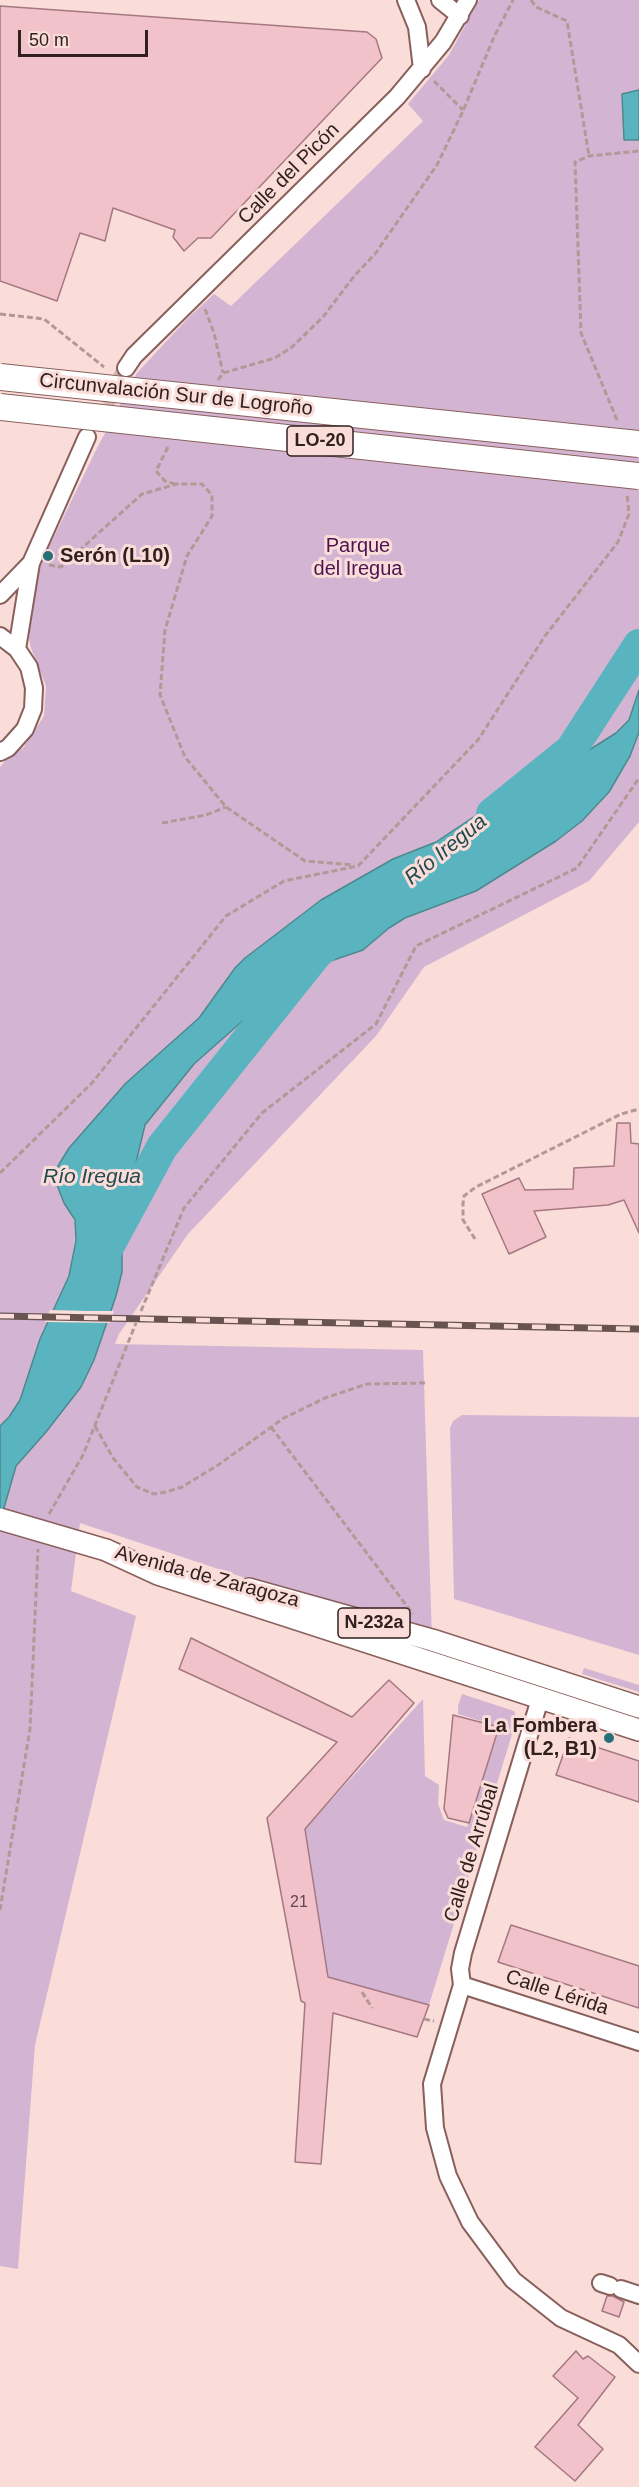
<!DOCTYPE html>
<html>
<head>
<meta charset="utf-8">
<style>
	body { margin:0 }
	#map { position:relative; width:639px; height:2487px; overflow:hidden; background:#faddd9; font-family:Helvetica,sans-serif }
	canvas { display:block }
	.scale { position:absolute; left:18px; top:30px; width:130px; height:27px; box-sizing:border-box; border:3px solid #32201f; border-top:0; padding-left:8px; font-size:18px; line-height:21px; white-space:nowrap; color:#32201f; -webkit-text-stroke:4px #faddd9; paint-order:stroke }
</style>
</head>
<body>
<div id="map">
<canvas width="639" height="2487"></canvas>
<div class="scale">50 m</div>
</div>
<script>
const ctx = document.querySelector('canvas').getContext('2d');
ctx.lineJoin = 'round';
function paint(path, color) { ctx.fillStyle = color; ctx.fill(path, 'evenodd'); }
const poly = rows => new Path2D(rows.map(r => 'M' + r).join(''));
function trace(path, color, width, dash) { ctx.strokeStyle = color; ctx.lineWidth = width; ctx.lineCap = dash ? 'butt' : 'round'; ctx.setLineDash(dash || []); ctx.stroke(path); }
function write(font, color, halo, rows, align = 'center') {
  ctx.font = font + ' Helvetica,sans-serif'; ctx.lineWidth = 6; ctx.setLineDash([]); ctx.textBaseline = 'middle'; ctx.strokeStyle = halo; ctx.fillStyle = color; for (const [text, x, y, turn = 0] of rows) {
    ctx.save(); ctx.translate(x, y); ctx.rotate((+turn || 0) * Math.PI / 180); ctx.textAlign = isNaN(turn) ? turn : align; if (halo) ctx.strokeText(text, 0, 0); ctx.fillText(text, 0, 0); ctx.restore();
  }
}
paint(poly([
	[479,0,639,0,639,90,622,95,624,140,639,140,639,690,636,701,629,720,622,729,597,746,548,776,496,802,436,842,393,859,321,900,240,963,199,1018,126,1083,69,1148,58,1166,57,1185,64,1203,77,1226,69,1276,40,1339,20,1400,9,1417,0,1426,0,767,5,761,24,747,44,716,46,686,31,648,26,625,31,584,97,448,137,373,188,318,214,294,231,306,423,121,408,104,449,55],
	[639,732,639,822,589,881,424,967,376,1036,188,1234,119,1334,115,1344,423,1350,432,1640,80,1523,71,1591,136,1616,35,2045,18,2269,0,2266,0,1522,16,1466,46,1432,81,1387,94,1360,116,1296,122,1272,122,1234,120,1203,134,1171,145,1125,194,1064,290,979,316,966,363,950,389,928,405,918,476,891,566,834,597,806,609,792,628,761],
	[462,1415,639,1417,639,1655,454,1599,450,1428,453,1421],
	[584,1668,639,1685,639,1692,582,1674],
	[462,1694,514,1711,517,1718,429,2005,328,1977,305,1829,423,1699,425,1776,439,1785,438,1804,444,1820,467,1827,500,1727,458,1714,458,1706]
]), '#d3b5d3');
const water = poly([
	[639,90,639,140,624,140,622,94,639,90],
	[639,690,639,732,630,756,609,792,582,821,556,841,476,891,405,918,389,928,363,950,316,966,290,979,194,1064,145,1125,134,1171,120,1203,122,1234,122,1272,116,1296,94,1360,81,1387,46,1432,16,1466,0,1522,0,1426,9,1417,20,1400,40,1339,69,1276,76,1240,75,1220,64,1203,57,1185,58,1166,69,1148,126,1083,199,1018,235,968,245,958,321,900,393,859,436,842,496,802,548,776,616,733,629,720,639,690]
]);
paint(water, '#5ab4bf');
trace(water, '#4e888f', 1.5);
paint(poly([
	[50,1310,89,1311,114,1311,110,1323,45,1322]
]), '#faddd9');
trace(poly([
	[492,814,571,750,639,645],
	[101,1260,162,1147,317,953,331,942]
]), '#5ab4bf', 32);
const building = poly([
	[0,6,367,32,376,39,382,58,211,238,198,238,184,251,173,237,175,230,113,208,105,241,80,233,57,301,0,281,0,6],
	[617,1123,630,1123,631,1143,639,1144,639,1233,624,1200,608,1205,534,1211,546,1237,509,1254,482,1194,519,1178,525,1190,573,1189,574,1168,614,1166,617,1123],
	[191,1638,352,1717,389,1680,414,1703,305,1829,328,1977,429,2005,417,2037,333,2013,321,2164,295,2162,305,2003,301,2001,267,1818,337,1742,179,1669,191,1638],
	[453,1715,499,1727,469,1823,448,1818,444,1809,453,1715],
	[569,1738,639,1761,639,1802,556,1775,569,1738],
	[511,1925,639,1966,639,2008,498,1962,511,1925],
	[607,2296,613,2296,624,2302,619,2317,602,2311,607,2296],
	[576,2351,583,2359,588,2356,615,2377,578,2425,603,2449,575,2481,535,2447,578,2398,553,2376,576,2351]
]);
paint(building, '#f2c2cb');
trace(building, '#a47881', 1.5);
trace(poly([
	[94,425,126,368]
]), '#d2b7b4', 16, [16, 8]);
const minor = poly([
	[406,0,417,27,422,69],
	[440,0,460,16],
	[126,368,134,356,397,97,443,42,468,0],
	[0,595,31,563],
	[0,636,17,649,29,667,34,688,33,709,25,729,8,748,0,752],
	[17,649,31,563,87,437],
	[540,1699,463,1953,460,1969,462,1985,432,2084,435,2128,448,2176,470,2222,513,2280,561,2318,619,2345,639,2364],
	[462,1985,639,2042],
	[601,2283,610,2286],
	[621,2289,639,2295]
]);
const major = poly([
	[106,1550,158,1574,639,1730],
	[249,1589,432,1640,639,1707]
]);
trace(minor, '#895f5b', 20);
trace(major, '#895f5b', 24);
trace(poly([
	[531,0,536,7,567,21,589,156],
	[434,81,463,110],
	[205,309,214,333,223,373],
	[0,314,44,319,104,367],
	[218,380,223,373,275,358,292,347,323,317,355,275,375,254,437,165,463,111,494,37,513,0],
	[617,420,581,333,575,162,589,156,639,151],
	[168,447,156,471,165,481,175,484],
	[49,565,61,567,142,494,177,484,202,484,212,495,212,516,187,556,165,630,160,695,185,757,226,807,305,861,354,865],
	[162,823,206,815,226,807],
	[0,1173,92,1083,226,916,284,881,358,866,478,740,545,636,618,542,629,514,627,494],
	[475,1239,463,1220,463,1204,464,1196,476,1187,621,1114,639,1109],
	[141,1311,184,1208,262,1113,376,1024,416,946,577,868,639,778],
	[95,1426,113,1458,137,1487,154,1494,166,1492,182,1487,218,1465,284,1418,325,1398,367,1384,425,1383],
	[271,1427,413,1614],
	[49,1514,83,1455,136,1323],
	[0,1910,30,1729,38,1549],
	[362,1992,372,2008],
	[424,2019,434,2021]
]), '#b29996', 3, [6, 3]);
trace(minor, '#fff', 16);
trace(major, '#fff', 21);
const rail = poly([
	[0,1316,639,1329]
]);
trace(rail, '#685351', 7);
trace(rail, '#faddd9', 4.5, [14]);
const majorBridge = poly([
	[0,1519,106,1550]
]);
const highwayBridge = poly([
	[0,377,639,444],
	[0,407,639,476]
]);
trace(majorBridge, '#895f5b', 24, []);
trace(highwayBridge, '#895f5b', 28, []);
trace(majorBridge, '#fff', 21);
trace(highwayBridge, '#fff', 26);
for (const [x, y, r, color] of [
	[48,556,6,"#277078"],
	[609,1738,6,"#277078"]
]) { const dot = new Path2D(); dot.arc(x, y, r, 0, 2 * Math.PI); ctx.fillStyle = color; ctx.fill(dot); trace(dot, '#faddd9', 2); }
write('16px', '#62484a', null, [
	["21",299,1903]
]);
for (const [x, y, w] of [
	[320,441,66],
	[374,1623,72]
]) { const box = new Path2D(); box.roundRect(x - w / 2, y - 15, w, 30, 4.5); ctx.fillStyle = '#faddd9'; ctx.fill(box); trace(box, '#32201f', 1.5); }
write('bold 18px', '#32201f', null, [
	["LO-20",320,441],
	["N-232a",374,1623]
]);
write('20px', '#32201f', '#faddd9', [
	["Calle del Picón",289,174,-45],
	["Circunvalación Sur de Logroño",176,395,6],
	["Avenida de Zaragoza",207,1577,15],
	["Calle de Arrúbal",472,1853,-73],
	["Calle Lérida",557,1993,18]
]);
write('20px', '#4d1350', '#faddd9', [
	["Parque",358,546],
	["del Iregua",358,569]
]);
write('bold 20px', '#32201f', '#faddd9', [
	["Serón (L10)",60,556],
	["La Fombera",597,1726,"right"],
	["(L2, B1)",597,1749,"right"]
], 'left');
write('italic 21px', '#204a4f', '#faddd9', [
	["Río Iregua",446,850,-39],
	["Río Iregua",92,1177]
]);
</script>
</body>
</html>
